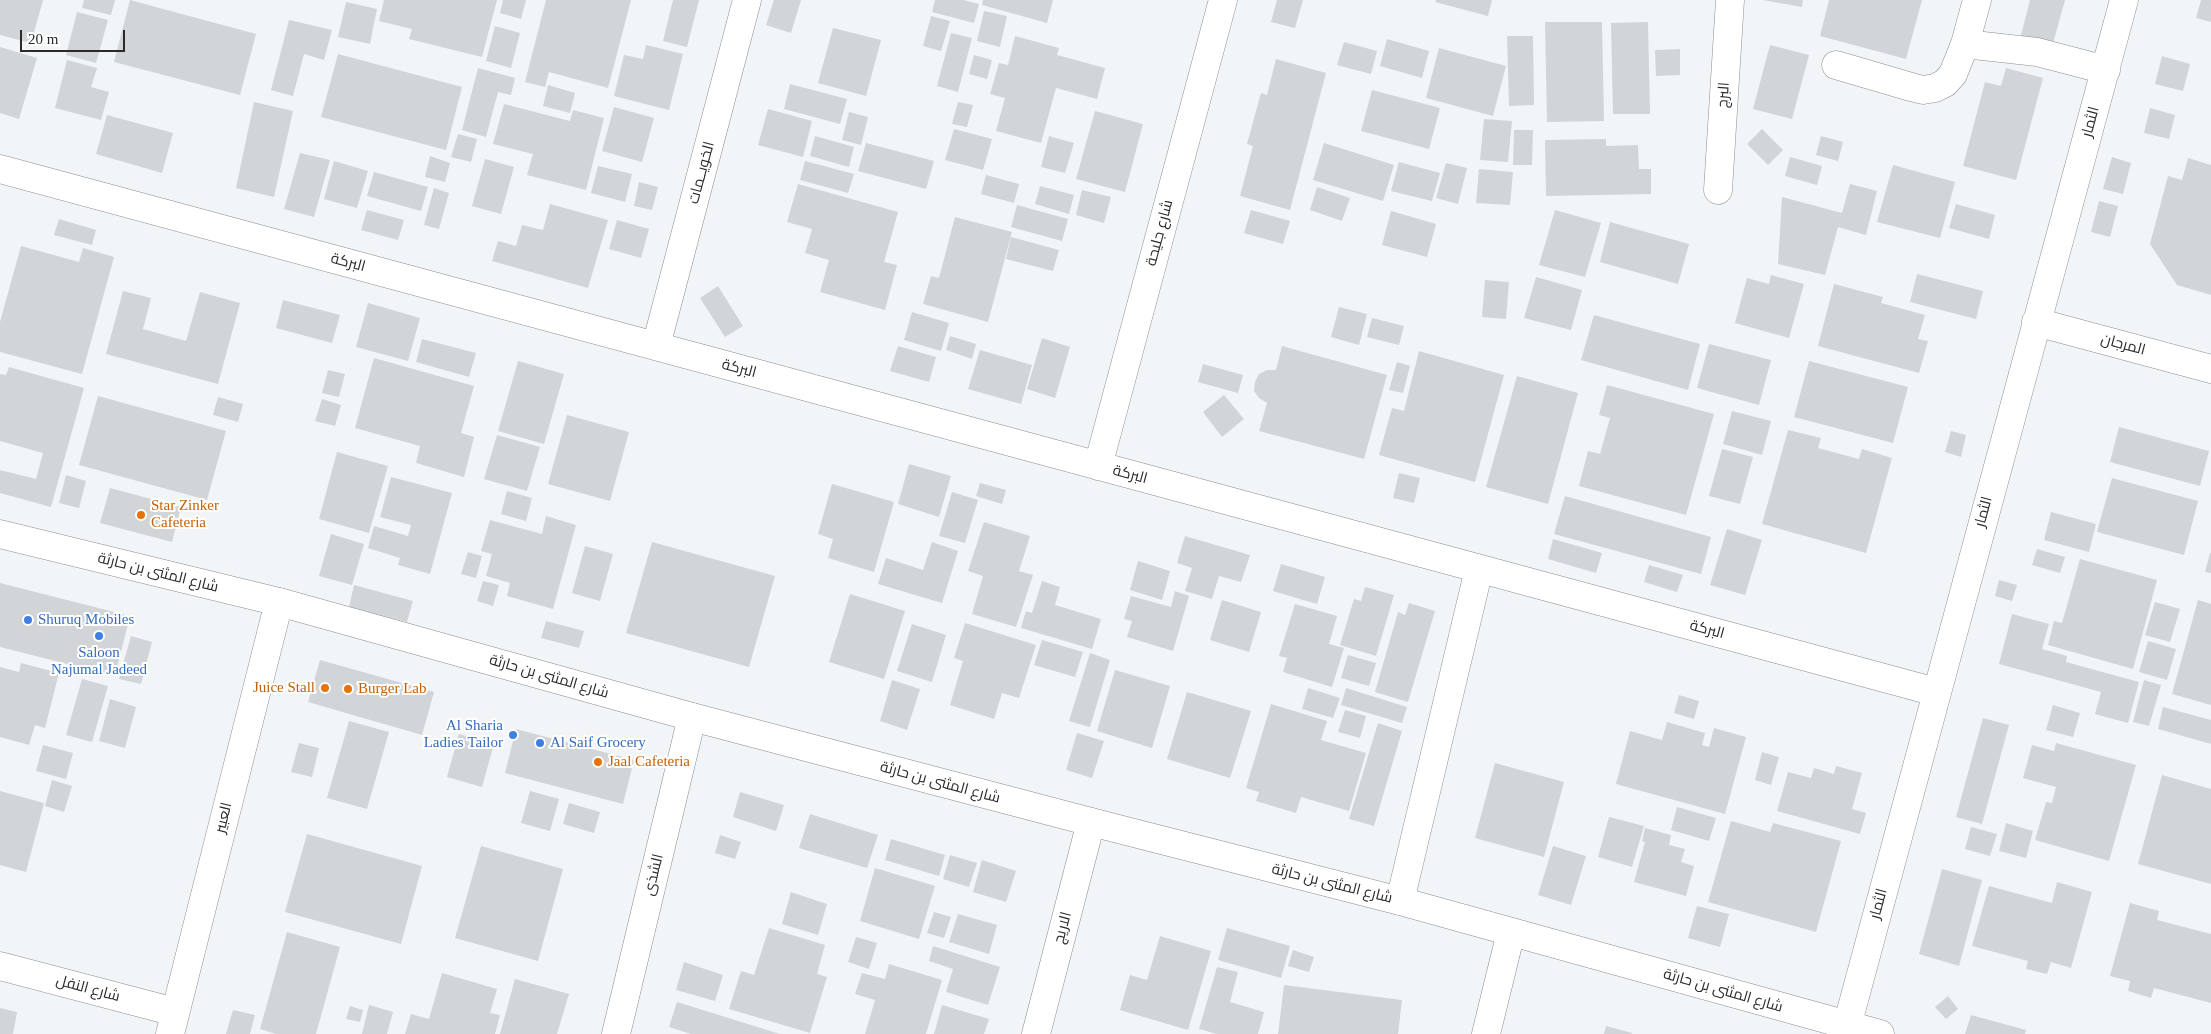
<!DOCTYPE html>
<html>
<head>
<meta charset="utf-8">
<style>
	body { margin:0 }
	#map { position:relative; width:2211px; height:1034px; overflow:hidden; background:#f2f5f8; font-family:"Times New Roman",serif }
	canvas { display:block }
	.scale { position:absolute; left:20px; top:30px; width:105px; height:22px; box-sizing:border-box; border:2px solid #292a2b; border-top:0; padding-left:6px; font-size:15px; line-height:18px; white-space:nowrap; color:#292a2b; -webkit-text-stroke:4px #fff; paint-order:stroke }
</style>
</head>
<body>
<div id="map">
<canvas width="2211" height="1034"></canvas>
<div class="scale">20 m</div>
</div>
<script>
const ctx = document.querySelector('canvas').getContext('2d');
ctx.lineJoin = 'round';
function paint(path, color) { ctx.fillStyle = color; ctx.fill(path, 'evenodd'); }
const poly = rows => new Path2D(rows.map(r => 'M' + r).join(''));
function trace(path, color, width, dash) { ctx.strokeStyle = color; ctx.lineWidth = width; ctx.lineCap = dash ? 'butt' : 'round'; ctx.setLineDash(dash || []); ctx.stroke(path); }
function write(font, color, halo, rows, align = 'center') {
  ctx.font = font + ' "Times New Roman",Cairo,serif'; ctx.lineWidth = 4; ctx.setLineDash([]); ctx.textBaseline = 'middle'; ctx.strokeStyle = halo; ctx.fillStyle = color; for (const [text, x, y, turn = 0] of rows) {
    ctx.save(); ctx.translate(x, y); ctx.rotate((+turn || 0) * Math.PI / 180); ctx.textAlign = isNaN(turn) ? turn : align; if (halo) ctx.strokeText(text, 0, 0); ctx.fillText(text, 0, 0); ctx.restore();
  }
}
paint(poly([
	[0,0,43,0,31,43,0,35],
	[84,0,115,0,111,15,82,8],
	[130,0,256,34,240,95,114,62],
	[384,0,497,0,482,57,409,39,412,29,379,21],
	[503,0,526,0,521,19,500,13],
	[546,0,631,0,608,88,549,72,545,87,525,82],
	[673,0,699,0,687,47,663,41],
	[774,0,801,0,791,33,766,25],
	[935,0,963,0,979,4,974,23,932,12],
	[983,0,1053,0,1047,23,982,5],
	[1277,0,1303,0,1295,28,1271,22],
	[1436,0,1492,0,1488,16,1435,2],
	[1763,0,1803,0,1802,7],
	[1829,0,1922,0,1906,59,1820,36],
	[2030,0,2065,0,2052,47,2020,39],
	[2201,0,2211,0,2211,22,2196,18],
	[346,2,377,9,370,44,338,37],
	[984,11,1007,16,1000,47,977,41],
	[77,12,108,20,96,63,66,55],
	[931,16,950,21,941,51,923,46],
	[289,20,332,30,324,60,304,54,293,96,271,90],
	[1545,22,1602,22,1604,121,1547,122],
	[1648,22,1650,114,1613,114,1611,23],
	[495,26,520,33,511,68,486,61],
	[833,28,881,40,866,96,818,83],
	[951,33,972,38,958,92,937,86],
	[1015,36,1059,48,1057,55,1105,68,1097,99,1056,88,1041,143,996,131,1005,98,990,94,999,63,1008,65],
	[1507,36,1533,36,1534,105,1509,106],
	[1387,39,1429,51,1422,78,1380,66],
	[1344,42,1377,51,1371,74,1337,65],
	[646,45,683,54,669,110,614,96,624,55,643,59],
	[1770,45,1809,55,1792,119,1753,109],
	[0,47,37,58,19,119,0,113],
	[1439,48,1506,66,1493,116,1426,98],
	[1680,49,1680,75,1656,76,1655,50],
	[338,54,462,87,446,150,321,117],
	[974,55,992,60,987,79,969,74],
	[2162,56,2190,64,2183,91,2155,84],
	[1276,59,1326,73,1290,210,1240,196,1253,146,1247,144,1261,93,1267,95],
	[67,60,97,68,91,87,109,92,101,120,55,108],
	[478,68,515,78,511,95,498,92,486,137,462,130],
	[2006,68,2043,78,2016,180,1963,166,1985,82,2001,86],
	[790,84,847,99,840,124,784,109],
	[548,85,575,93,570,113,543,106],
	[1372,90,1440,108,1429,149,1361,131],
	[254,102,293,111,274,197,236,188],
	[958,102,973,105,967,127,952,124],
	[504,104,570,121,573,110,604,118,586,190,527,175,533,154,493,144],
	[614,107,654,118,642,162,602,151],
	[2150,108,2175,115,2169,139,2144,133],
	[768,109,812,121,803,157,758,145],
	[1095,111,1143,124,1125,192,1076,179],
	[849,112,868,117,861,145,842,140],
	[107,115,173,133,162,173,96,154],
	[1484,119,1512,121,1508,162,1480,160],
	[954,129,992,139,983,170,945,160],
	[1762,129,1783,150,1768,165,1747,144],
	[1514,130,1533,130,1532,165,1513,165],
	[458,134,477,139,471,162,451,157],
	[815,136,854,147,849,167,810,156],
	[1049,136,1074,143,1065,173,1041,167],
	[1821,136,1843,142,1838,161,1816,155],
	[1606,139,1606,146,1638,145,1639,169,1651,169,1651,194,1546,196,1545,140],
	[866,143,934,161,926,189,858,171],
	[1324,143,1394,165,1383,201,1313,180],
	[300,153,330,160,314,217,284,209],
	[430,156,450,163,445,182,425,177],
	[1790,157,1822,166,1817,185,1785,176],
	[2112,157,2131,163,2123,194,2103,189],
	[2188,158,2211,165,2211,295,2177,285,2150,244,2168,176,2182,180],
	[485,159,514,167,501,214,472,206],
	[334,161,368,171,357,208,324,199],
	[805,161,854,174,848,193,800,180],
	[1399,162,1440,173,1432,201,1391,191],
	[1446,163,1467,168,1458,204,1436,198],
	[1893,165,1955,182,1940,238,1877,222],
	[598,166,632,174,625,202,591,193],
	[1479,169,1513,172,1510,205,1476,203],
	[374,172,428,187,421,211,367,196],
	[986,175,1019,184,1014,203,981,194],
	[639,182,658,187,652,210,634,206],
	[798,184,898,212,884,262,897,265,885,310,820,292,829,260,805,253,812,229,787,222],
	[1850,184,1877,191,1866,235,1838,227,1825,275,1778,264,1782,197,1842,213],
	[1040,186,1074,195,1069,214,1035,204],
	[1317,187,1350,198,1342,221,1310,210],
	[434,188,449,193,439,229,424,225],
	[1082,190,1111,197,1104,223,1076,215],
	[2099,201,2118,206,2110,237,2091,232],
	[550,204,608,220,588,288,492,261,498,241,516,246,522,225,543,230],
	[1956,204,1995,215,1989,239,1949,228],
	[1017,205,1068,219,1062,241,1011,227],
	[367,210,404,220,398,240,361,230],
	[1251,210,1290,221,1283,244,1244,233],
	[1555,210,1601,223,1585,277,1539,265],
	[1391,211,1436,224,1427,257,1382,245],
	[955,217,1012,232,988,322,923,304,931,276,939,278],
	[59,219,96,230,92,245,54,235],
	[617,220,649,229,641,258,609,249],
	[1610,222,1689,244,1678,284,1600,262],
	[1011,237,1059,250,1053,271,1006,259],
	[21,246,79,262,83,248,114,257,82,374,0,352,0,322],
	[1917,274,1983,291,1976,319,1910,302],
	[1771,275,1804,284,1789,338,1735,323,1747,278,1769,284],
	[1536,277,1582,290,1571,330,1524,318],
	[1485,280,1509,282,1506,319,1482,317],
	[1834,284,1883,297,1881,303,1925,315,1918,339,1928,341,1919,373,1818,346],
	[718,286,743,326,725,337,700,298],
	[123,291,151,298,143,329,186,341,200,292,240,303,218,384,106,354],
	[283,300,340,315,332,343,276,328],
	[368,303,420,318,408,361,356,347],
	[1339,307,1367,314,1359,345,1331,337],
	[912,312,949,323,941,351,904,340],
	[1594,315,1700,344,1688,390,1581,360],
	[1372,318,1404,326,1399,345,1367,337],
	[950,336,976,344,972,359,946,350],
	[1042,338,1070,347,1055,398,1027,389],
	[422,339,476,353,469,377,416,362],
	[1709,344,1771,360,1759,405,1697,388],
	[898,346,936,357,929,382,890,371],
	[1282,346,1387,375,1364,459,1259,431,1267,403,1259,398,1254,391,1255,382,1259,374,1267,370,1276,370],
	[980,350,1032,365,1021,404,968,389],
	[1419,351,1504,375,1475,482,1379,455,1392,408,1404,411],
	[374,358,474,386,461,433,474,437,464,477,416,463,420,446,355,428],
	[518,361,564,374,544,444,498,431],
	[1809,361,1908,387,1893,443,1794,417],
	[1397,362,1410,366,1403,393,1389,390],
	[1203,364,1243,375,1238,393,1198,382],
	[9,367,84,388,51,507,0,493,0,470,36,479,43,453,0,441,0,374,6,375],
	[328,370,345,374,339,397,322,393],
	[1517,376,1578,393,1548,504,1486,487],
	[1607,385,1714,414,1686,515,1579,486,1588,451,1600,454,1610,418,1599,415],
	[1224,395,1244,419,1222,437,1203,412],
	[98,396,226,431,207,500,79,465],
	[218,397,243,404,238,422,213,415],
	[322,399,341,405,335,426,315,421],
	[1732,411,1771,421,1762,455,1723,444],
	[567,415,629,432,610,501,548,484],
	[2119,427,2209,451,2200,486,2110,462],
	[1788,430,1821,438,1818,448,1859,459,1862,449,1892,458,1866,553,1762,524],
	[1951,431,1966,435,1961,457,1945,452],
	[497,435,540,447,527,491,484,479],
	[1722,449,1753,457,1740,504,1709,496],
	[337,452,388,466,369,533,319,519],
	[909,464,951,476,939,517,898,504],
	[1399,473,1420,478,1414,503,1393,498],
	[66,475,86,481,79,508,59,503],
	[391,477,452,493,430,574,398,565,400,558,368,548,374,526,408,536,411,525,380,517],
	[2112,478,2198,501,2184,555,2097,532],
	[980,483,1006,490,1002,504,976,496],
	[832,484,894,502,874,572,828,558,833,539,818,534],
	[110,488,181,507,172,542,100,523],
	[507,491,532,498,526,521,501,514],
	[952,492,978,500,965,543,939,536],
	[1565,496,1711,537,1701,574,1554,534],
	[2051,512,2096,524,2089,552,2044,540],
	[546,516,576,525,553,609,507,596,510,583,486,576,492,554,481,551,490,520,542,534],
	[984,522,1030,536,1019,571,1033,575,1016,627,972,614,983,576,968,571],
	[1727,529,1762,540,1745,595,1710,585],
	[331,534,364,544,352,585,319,576],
	[1185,536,1250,555,1241,582,1219,576,1212,599,1185,591,1192,568,1177,563],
	[1553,539,1602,553,1596,573,1548,559],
	[652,542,775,576,749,667,626,633],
	[932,542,958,551,942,603,878,584,886,558,923,570],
	[585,546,613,554,600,601,572,593],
	[2037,549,2065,557,2060,573,2032,565],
	[468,552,482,556,476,578,461,574],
	[2210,553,2211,553,2211,573,2205,572],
	[2080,559,2157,580,2133,669,2048,645,2054,621,2062,623],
	[1138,561,1170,571,1162,600,1130,590],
	[1281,564,1325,577,1317,604,1273,591],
	[1649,565,1683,575,1677,592,1644,582],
	[1999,580,2017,585,2012,601,1995,596],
	[483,581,499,585,493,606,477,601],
	[1042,581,1060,587,1055,605,1101,619,1092,649,1021,628,1026,611,1032,613],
	[0,583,130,616,115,676,0,647],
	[354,585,413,601,407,622,349,607],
	[1365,587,1394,595,1376,656,1340,645,1354,599,1361,601],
	[1175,591,1189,596,1173,651,1127,637,1132,621,1124,619,1131,596,1171,607],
	[850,594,905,611,884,679,829,662],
	[1222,600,1261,612,1249,652,1210,640],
	[2198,600,2211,604,2211,705,2172,694],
	[2155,602,2180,609,2170,642,2145,635],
	[1409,603,1435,611,1408,702,1375,692,1398,612,1405,615],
	[1295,604,1337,616,1329,644,1344,648,1332,687,1283,672,1287,658,1279,656],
	[2012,614,2049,624,2042,649,2067,656,2066,662,2139,682,2128,723,2095,714,2101,692,1999,664],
	[546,621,584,631,579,648,541,638],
	[965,623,1036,645,1019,698,1002,693,994,719,950,705,963,661,954,658],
	[912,624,946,635,932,682,897,671],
	[131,636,152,642,141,684,119,679],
	[1042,640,1083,652,1075,677,1034,665],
	[2148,641,2176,649,2167,680,2139,672],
	[1090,653,1110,660,1090,727,1069,721],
	[1348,655,1376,663,1369,686,1341,678],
	[320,660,434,692,422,735,308,702],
	[21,663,59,673,45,728,35,725,29,745,0,737,0,667,19,672],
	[1115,670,1170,686,1152,748,1097,731],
	[82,679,108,686,92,742,66,735],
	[892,680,920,689,907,730,880,721],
	[2144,680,2161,685,2149,726,2133,722],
	[1308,688,1340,698,1333,718,1302,709],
	[1346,688,1407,707,1402,723,1341,705],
	[1187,692,1251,711,1230,778,1167,759],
	[1679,695,1699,701,1694,719,1674,713],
	[110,699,136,707,125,748,99,741],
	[1271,704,1327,721,1321,740,1366,753,1349,811,1301,797,1296,813,1256,801,1259,792,1246,788],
	[2053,705,2080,713,2073,737,2046,730],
	[2163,707,2211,720,2211,744,2158,729],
	[1345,710,1366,716,1360,738,1338,732],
	[1983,718,2009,725,1982,824,1956,817],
	[349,721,389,732,367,809,327,798],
	[1667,722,1705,733,1702,745,1709,747,1714,728,1746,737,1725,814,1616,784,1630,731,1662,740],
	[1378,723,1402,731,1374,826,1349,819],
	[516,729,634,760,623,804,505,773],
	[1077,733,1104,741,1092,778,1066,770],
	[459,734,494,744,482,787,447,777],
	[299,743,319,748,312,777,291,772],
	[2056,743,2136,765,2109,861,2035,840,2046,802,2052,803,2056,787,2023,778,2032,745,2054,751],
	[43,745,73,753,66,779,36,771],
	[1762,752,1779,757,1771,785,1755,780],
	[1495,763,1564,782,1544,857,1475,838],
	[1836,766,1862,773,1852,809,1866,813,1860,834,1777,811,1788,772,1811,778,1814,768,1834,774],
	[2162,775,2211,789,2211,884,2138,864],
	[52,780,72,786,64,812,45,806],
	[0,791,44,803,26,872,0,865],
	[530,791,559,799,550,831,521,823],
	[740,792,784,805,776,831,733,817],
	[569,803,600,812,594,833,563,824],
	[1677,807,1716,818,1709,841,1671,830],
	[810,814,878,835,867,868,799,848],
	[1609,817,1644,826,1632,867,1598,857],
	[1731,821,1770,832,1773,823,1841,841,1816,932,1708,902],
	[2006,823,2033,831,2026,858,1999,851],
	[1971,827,1997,834,1990,856,1965,849],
	[1645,828,1671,835,1669,845,1685,849,1681,862,1694,866,1686,896,1634,882,1645,842,1642,841],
	[307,834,422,866,401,944,285,912],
	[720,835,741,842,735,859,715,853],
	[891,839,945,855,939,876,885,860],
	[481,846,563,869,538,961,455,938],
	[1553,846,1586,856,1571,905,1538,895],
	[950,855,977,863,969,887,943,879],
	[982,860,1016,871,1006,902,973,892],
	[875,868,935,886,919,939,860,921],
	[1942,869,1982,880,1959,966,1919,954],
	[2057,882,2092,892,2071,968,2051,962,2047,974,2026,969,2028,961,1972,946,1989,886,2052,903],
	[791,892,827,904,818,935,782,924],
	[2130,903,2159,911,2157,920,2211,934,2211,1003,2154,988,2151,998,2128,991,2130,981,2110,976],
	[1697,906,1729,914,1720,947,1688,938],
	[934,912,951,917,944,938,927,933],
	[958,914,997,925,989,954,949,942],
	[769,928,825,945,817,974,827,977,810,1033,729,1009,741,971,754,975],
	[1227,928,1290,946,1281,978,1218,960],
	[287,932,340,947,316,1034,276,1034,260,1029],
	[1160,936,1211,951,1188,1030,1120,1010,1130,975,1147,980],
	[856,937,877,943,869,969,848,962],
	[933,946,1000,967,988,1005,946,992,953,969,929,961],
	[1293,950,1314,957,1309,972,1288,966],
	[684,962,723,975,715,1001,676,990],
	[889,964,942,980,926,1034,865,1034,875,1000,855,994,862,973,885,979],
	[1217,967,1238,972,1230,1002,1264,1012,1258,1034,1217,1034,1199,1029],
	[442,973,497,989,490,1013,500,1015,495,1034,405,1034,411,1014,429,1019],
	[515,979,569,994,557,1034,500,1034],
	[1284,985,1402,1000,1398,1034,1278,1034],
	[1948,996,1958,1009,1946,1019,1935,1007],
	[677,1002,780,1034,691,1034,669,1027],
	[369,1005,393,1012,387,1034,362,1034],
	[942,1005,989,1019,984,1034,934,1034],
	[350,1006,363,1010,360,1022,346,1019],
	[0,1008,17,1012,13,1034,0,1034],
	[233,1010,255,1015,250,1034,226,1034],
	[1971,1015,2026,1030,2025,1034,1965,1034],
	[1606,1026,1632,1033,1632,1034,1604,1034]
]), '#d1d5d7');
const street = poly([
	[1965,44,2037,52,2106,70],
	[1836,65,1911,87,1923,90,1935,88,1945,83,1953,74,1965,44,1977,0],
	[0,169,1936,692],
	[1718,190,1730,0],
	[2036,322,2211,369],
	[656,346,747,0],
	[1098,466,1223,0],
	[1400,901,1479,569],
	[0,966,175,1012],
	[1847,1026,2124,0],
	[170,1034,279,602],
	[616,1034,692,717],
	[1036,1034,1091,822],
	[1486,1034,1511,932]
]);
const secondary = poly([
	[0,534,279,602,692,717,1091,822,1400,901,1880,1034]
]);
trace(street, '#8a8d90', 29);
trace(secondary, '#8a8d90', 29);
trace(street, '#fff', 28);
trace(secondary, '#fff', 28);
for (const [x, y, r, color] of [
	[141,515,5,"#e8710a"],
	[28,620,5,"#3f7fe0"],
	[99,636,5,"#3f7fe0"],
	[325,688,5,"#e8710a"],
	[348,689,5,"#e8710a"],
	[513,735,5,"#3f7fe0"],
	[540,743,5,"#3f7fe0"],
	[598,762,5,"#e8710a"]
]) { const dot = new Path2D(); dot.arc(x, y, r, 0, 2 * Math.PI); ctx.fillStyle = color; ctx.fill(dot); trace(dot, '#fff', 2); }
write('15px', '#292a2b', '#fff', [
	["البرج",1724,95,-86],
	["الثمار",2091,122,-75],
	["الخويــمات",702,173,-75],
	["شارع جليحة",1160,233,-75],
	["البركة",348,263,15],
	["المرجان",2123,345,15],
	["البركة",739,369,15],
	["البركة",1130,475,15],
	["الثمار",1984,512,-75],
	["شارع المثنى بن حارثة",158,573,14],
	["البركة",1707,630,15],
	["شارع المثنى بن حارثة",549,677,16],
	["شارع المثنى بن حارثة",940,783,15],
	["العبير",224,818,-76],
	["الشذى",654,875,-76],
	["شارع المثنى بن حارثة",1332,884,14],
	["الثمار",1879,904,-75],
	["الاريج",1063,928,-75],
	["شارع النفل",88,989,15],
	["شارع المثنى بن حارثة",1723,991,16]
]);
write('15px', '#c56008', '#fff', [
	["Star Zinker",151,506],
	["Cafeteria",151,523],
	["Juice Stall",315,688,"right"],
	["Burger Lab",358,689],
	["Jaal Cafeteria",608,762]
], 'left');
write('15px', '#366cbe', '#fff', [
	["Shuruq Mobiles",38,620],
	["Saloon",99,653,"center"],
	["Najumal Jadeed",99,670,"center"],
	["Al Sharia",503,726,"right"],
	["Ladies Tailor",503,743,"right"],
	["Al Saif Grocery",550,743]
], 'left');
</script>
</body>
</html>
